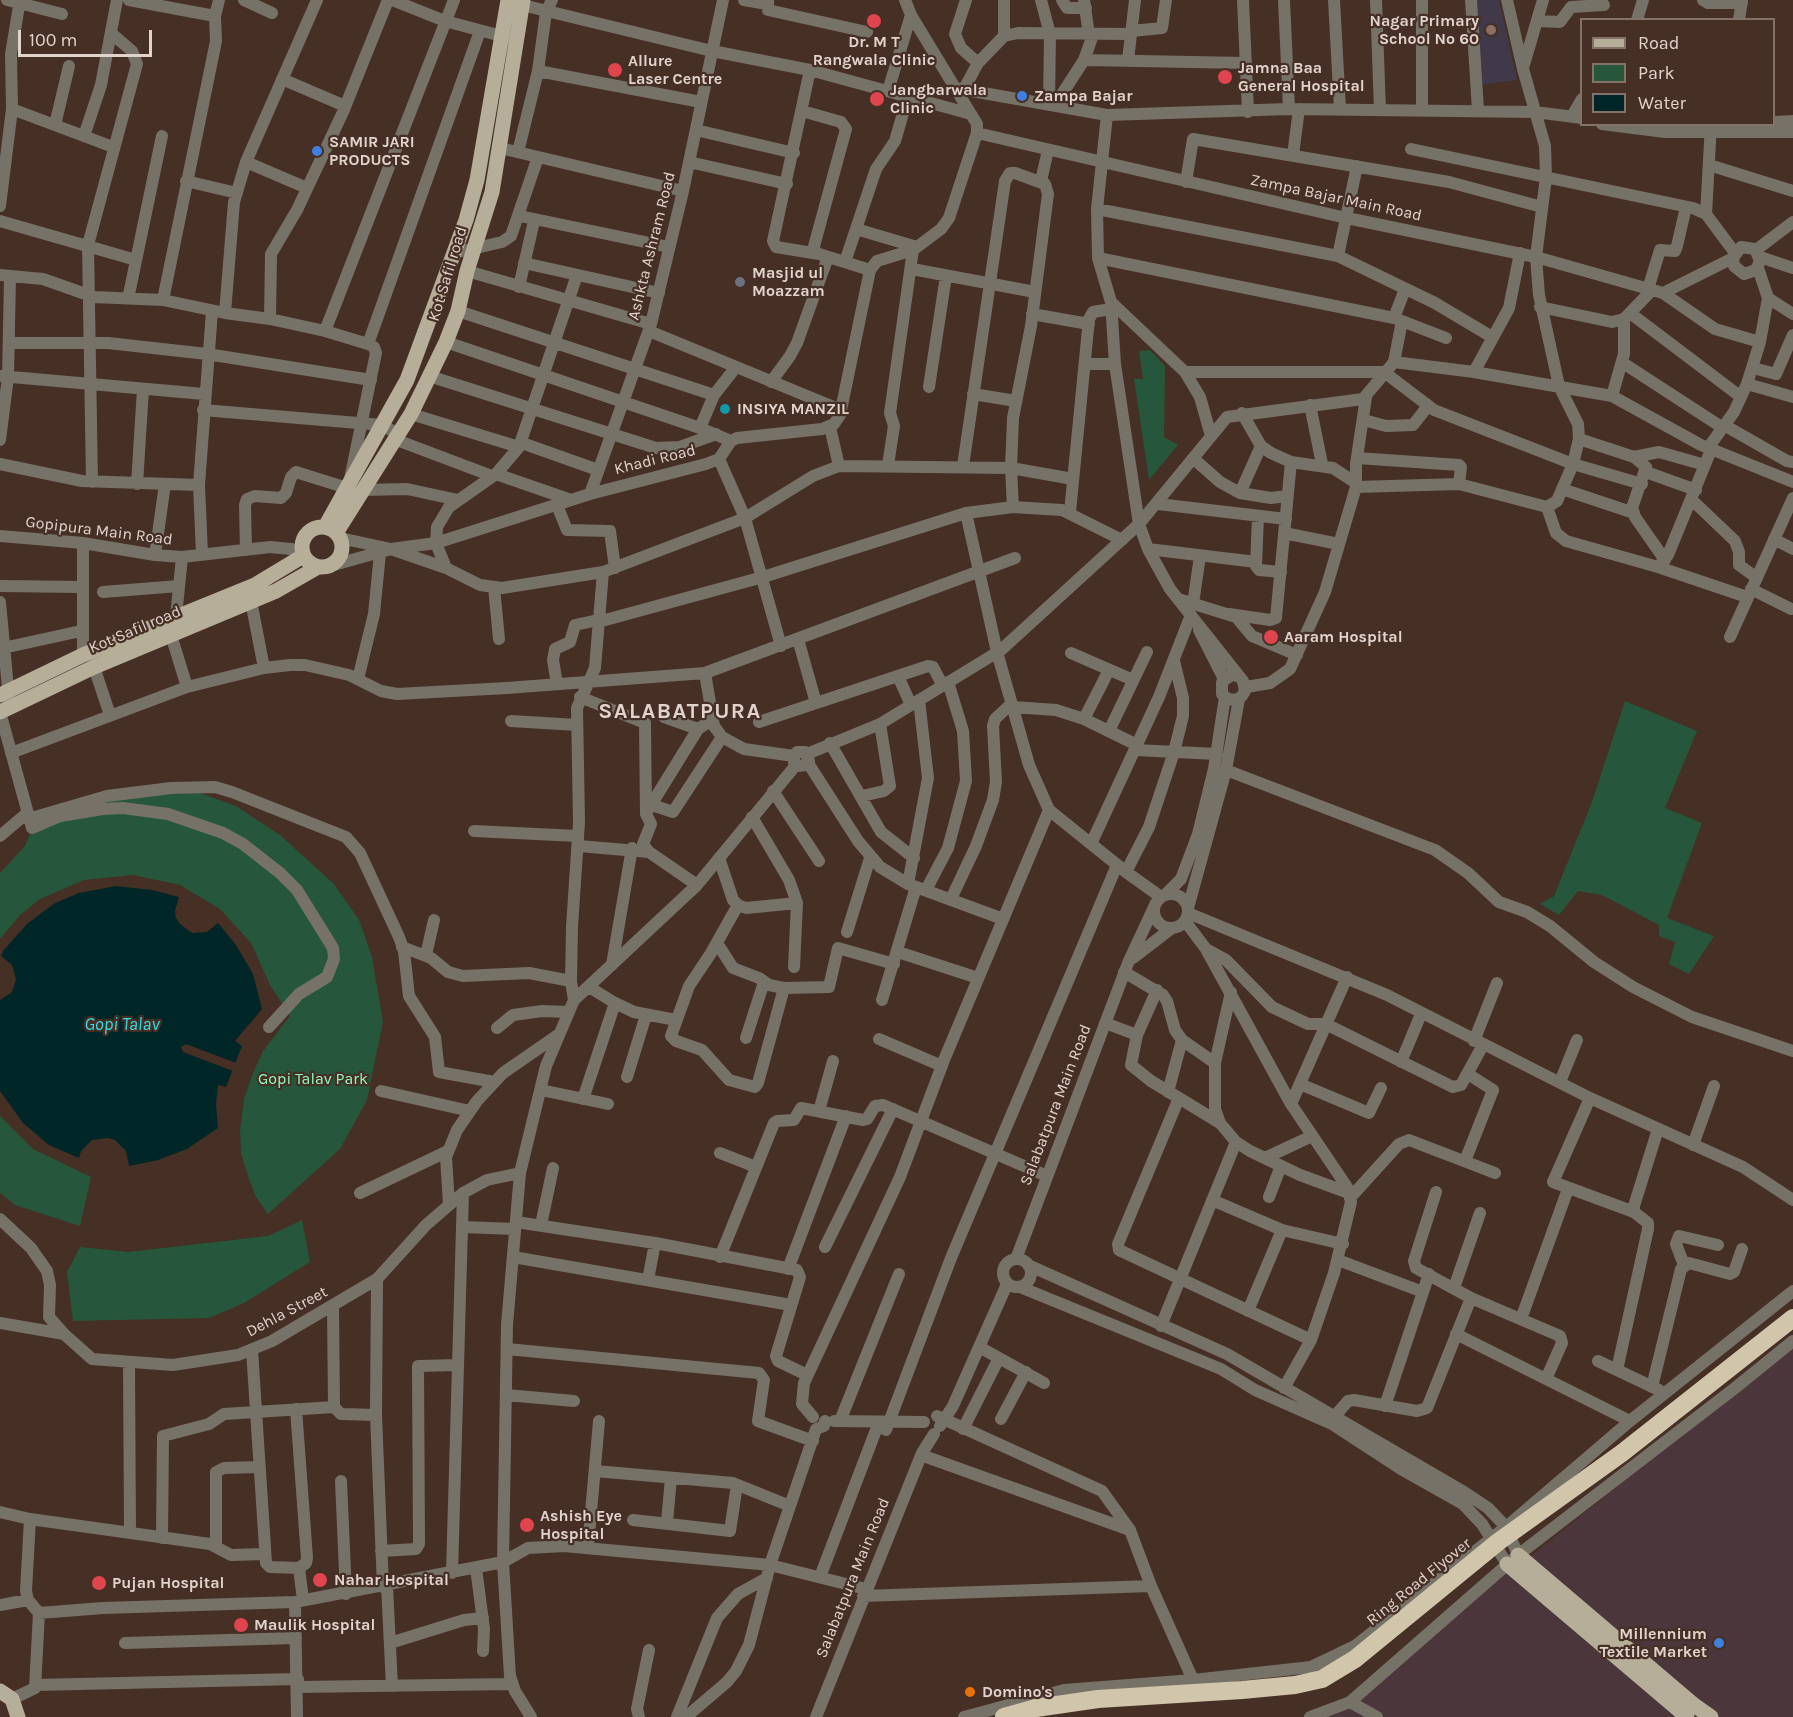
<!DOCTYPE html>
<html>
<head>
<meta charset="utf-8">
<style>
	body { margin:0 }
	#map { position:relative; width:1793px; height:1717px; overflow:hidden; background:#462f25; font-family:Karla,sans-serif }
	canvas { display:block }
	.legend { position:absolute; left:1580px; top:18px; width:195px; height:108px; box-sizing:border-box; background:#462f25; border:2px solid #847168; margin:0; padding:8px 10px; list-style:none; font-size:18px; color:#e2d3cd }
	.legend li { display:flex; align-items:center; gap:12px; height:30px }
	.legend b { width:30px; border:2px solid #847168 }
	.scale { position:absolute; left:18px; top:30px; width:134px; height:27px; box-sizing:border-box; border:3px solid #e2d3cd; border-top:0; padding-left:8px; font-size:18px; line-height:21px; white-space:nowrap; color:#e2d3cd; -webkit-text-stroke:4px #462f25; paint-order:stroke }
</style>
</head>
<body>
<div id="map">
<canvas width="1793" height="1717"></canvas>
<ul class="legend">
<li><b style="height:8px;background:#b7ae99"></b>Road</li>
<li><b style="height:16px;background:#26563c"></b>Park</li>
<li><b style="height:16px;background:#012628"></b>Water</li>
</ul>
<div class="scale">100 m</div>
</div>
<script>
const ctx = document.querySelector('canvas').getContext('2d');
ctx.lineJoin = 'round';
function paint(path, color) { ctx.fillStyle = color; ctx.fill(path, 'evenodd'); }
const poly = rows => new Path2D(rows.map(r => 'M' + r).join(''));
function trace(path, color, width, dash) { ctx.strokeStyle = color; ctx.lineWidth = width; ctx.lineCap = dash ? 'butt' : 'round'; ctx.setLineDash(dash || []); ctx.stroke(path); }
function write(font, color, halo, rows, align = 'center') {
  ctx.font = font + ' Karla,sans-serif'; ctx.lineWidth = 4.5; ctx.setLineDash([]); ctx.textBaseline = 'middle'; ctx.strokeStyle = halo; ctx.fillStyle = color; for (const [text, x, y, turn = 0] of rows) {
    ctx.save(); ctx.translate(x, y); ctx.rotate((+turn || 0) * Math.PI / 180); ctx.textAlign = isNaN(turn) ? turn : align; if (halo) ctx.strokeText(text, 0, 0); ctx.fillText(text, 0, 0); ctx.restore();
  }
}
paint(poly([
	[1793,1344,1793,1717,1718,1717,1530,1557],
	[1509,1571,1685,1717,1317,1717,1349,1706]
]), '#4b363b');
paint(poly([
	[1477,0,1499,0,1517,80,1479,85]
]), '#413949');
paint(poly([
	[1150,350,1165,366,1164,437,1178,445,1149,480,1134,379,1143,379,1139,351],
	[1625,701,1697,731,1665,808,1702,823,1667,918,1714,936,1689,974,1669,964,1675,942,1659,936,1659,925,1602,895,1578,891,1559,915,1540,904,1554,896,1592,802],
	[200,793,236,806,280,835,334,884,359,920,372,957,383,1022,367,1100,340,1149,268,1214,256,1197,249,1179,241,1153,240,1130,244,1099,253,1073,263,1051,290,1016,270,985,251,943,220,909,180,885,133,875,84,880,40,899,20,915,0,939,0,873,25,846,37,817,114,797],
	[0,1116,33,1149,91,1177,80,1226,15,1205,0,1193],
	[302,1220,310,1262,244,1303,209,1318,73,1321,67,1272,80,1247,128,1252,268,1236]
]), '#26563c');
paint(poly([
	[116,886,152,890,179,897,175,911,176,918,180,924,192,933,207,932,218,923,236,945,253,974,262,1009,235,1041,242,1046,226,1087,218,1085,216,1104,218,1128,187,1149,158,1160,129,1166,126,1151,115,1140,108,1138,92,1140,81,1151,79,1158,49,1145,23,1123,0,1091,0,1000,12,992,16,979,12,965,1,956,3,951,27,924,55,903,79,893]
]), '#012628');
paint(poly([
	[186,1044,236,1063,233,1071,183,1052,181,1047]
]), '#462f25');
trace(poly([
	[7,0,62,14],
	[129,0,215,16],
	[244,0,272,13],
	[392,0,445,21,509,38],
	[744,0,767,4],
	[768,0,768,10,867,32],
	[966,0,955,34,961,48,978,63],
	[1004,0,1004,36],
	[1041,0,1050,34,1049,104],
	[1062,0,1067,8,1086,8],
	[1084,0,1089,35],
	[1243,0,1248,112],
	[1284,0,1289,109],
	[1334,0,1340,109],
	[1376,0,1380,110],
	[1471,0,1478,110],
	[1703,0,1708,3,1742,3],
	[522,5,712,51,810,70,971,114],
	[1637,20,1643,0],
	[1739,20,1742,0],
	[1537,21,1560,22,1571,7,1604,5],
	[1131,31,1162,28,1166,0],
	[1084,60,1245,63],
	[1128,60,1135,0],
	[1523,68,1543,0],
	[810,70,773,241,776,247,819,254],
	[538,71,701,102],
	[282,79,345,106],
	[955,88,1107,115,1289,109,1535,112,1582,118],
	[964,89,978,63,1004,36,1018,33,1130,34],
	[888,91,911,15],
	[1055,105,1084,60,1093,35],
	[12,109,113,147],
	[1422,110,1422,0],
	[802,111,841,122,846,129,813,250,819,254,870,270],
	[1107,115,1097,209,1098,258,1111,302,1115,364,1139,524,1148,549,1170,589,1243,681,1245,691,1242,696,1236,700,1228,699,1222,694,1222,682,1231,675,1238,676],
	[1572,116,1582,99],
	[1774,122,1793,121],
	[1602,124,1665,132,1793,132],
	[55,125,69,66],
	[696,130,794,153],
	[977,133,1342,217,1536,257,1663,293,1733,258,1741,247,1755,249,1760,261,1756,270,1744,274,1734,266,1733,258],
	[84,136,101,85,117,0],
	[500,148,683,191],
	[1411,149,1693,208,1706,214,1735,253],
	[518,152,538,71,546,12,552,0],
	[1293,155,1299,109],
	[246,162,307,188],
	[689,162,787,184],
	[1709,165,1793,191],
	[186,181,237,193],
	[1041,181,1048,150],
	[1186,182,1193,139,1449,182,1542,207],
	[0,206,12,109,11,54,20,0],
	[1097,209,1338,256,1435,303,1492,337],
	[1706,214,1711,124],
	[520,216,669,247],
	[0,221,136,260],
	[856,229,917,247],
	[1756,250,1793,222],
	[454,253,502,242,511,236,538,157],
	[1338,256,1357,166],
	[1760,257,1793,268],
	[1098,258,1394,318],
	[845,262,876,169,895,141,908,96],
	[524,263,659,293],
	[912,269,1035,292],
	[467,271,651,324],
	[0,275,43,279,94,297,163,300,225,313,270,319,325,331,368,344,374,347,376,353,350,479],
	[519,287,534,221],
	[1648,289,1660,250,1675,251,1677,246,1686,207],
	[1663,293,1715,329,1760,342],
	[1768,298,1793,314],
	[128,299,162,136],
	[163,300,216,41,215,16,219,0],
	[1111,302,1185,372,1200,397,1211,436],
	[1540,307,1612,322,1624,319,1652,290],
	[458,311,714,395],
	[225,313,234,202,246,162,317,0],
	[1630,313,1741,397],
	[1032,314,1089,324],
	[270,319,271,254,297,210,343,112,388,0],
	[1402,321,1446,338],
	[325,331,454,0],
	[649,331,841,410],
	[446,342,700,428,731,441],
	[9,343,108,343,207,354,371,380],
	[368,344,480,31],
	[1394,362,1402,321,1394,318,1405,289],
	[1623,363,1723,428],
	[1085,364,1115,364],
	[1753,368,1776,374,1793,335],
	[1185,372,1384,372,1434,410,1573,464,1642,484],
	[1474,372,1509,308,1520,253],
	[0,376,204,394],
	[429,376,656,448,680,447,716,434],
	[771,382,790,356,797,343,828,257],
	[1747,384,1793,397],
	[929,387,946,276],
	[973,394,1016,401],
	[1612,396,1624,354,1624,319],
	[1310,405,1322,464],
	[203,410,382,425,398,434],
	[1242,413,1261,446,1271,453,1291,462,1333,468,1356,483],
	[411,414,519,447],
	[1364,420,1386,426,1413,425,1428,406],
	[1724,425,1787,461,1793,462],
	[830,427,839,466],
	[700,428,714,395,736,367],
	[394,439,492,476],
	[1579,439,1634,457,1646,467,1632,508,1635,517,1665,560],
	[0,440,8,377,10,277],
	[522,443,598,470],
	[1708,448,1734,412,1747,384,1760,342,1768,298,1758,268],
	[1634,457,1659,452,1705,465],
	[1357,458,1459,465,1461,467,1459,484],
	[719,459,745,518,781,646],
	[1194,459,1220,482,1240,493,1271,498,1287,496],
	[0,464,82,481,199,485],
	[888,465,894,426,890,413,913,250],
	[963,466,1005,181,1010,173,1015,173,1045,184,1048,194,1031,326,1013,418,1011,468,1013,507],
	[1646,472,1696,490],
	[496,474,571,500],
	[92,482,88,245,137,64,132,51,111,33],
	[137,484,143,389],
	[1356,487,1459,484,1547,507,1557,501,1573,464,1579,439,1578,424,1559,386,1539,295,1536,257,1546,177,1545,146,1523,69,1507,0],
	[1562,489,1634,513],
	[363,490,407,489,458,500],
	[1240,493,1261,446],
	[590,494,651,324,683,191,723,0],
	[1692,500,1735,541,1739,552,1739,565,1757,578],
	[1158,504,1286,519],
	[557,505,567,530,610,531,615,568],
	[1547,507,1556,533,1566,541,1658,567,1668,555,1711,450],
	[1070,512,1089,319,1093,312,1111,309],
	[966,513,997,652,1029,765,1049,810,1126,872,1161,897],
	[1258,516,1256,566,1259,570,1281,572],
	[1284,533,1339,544],
	[0,536,83,543,155,555,182,557,270,547,301,550],
	[340,538,391,549,446,568,480,585,502,588,603,572,595,668,577,708,579,822,572,927,571,981,574,1000],
	[1774,539,1793,549],
	[83,543,83,655],
	[1148,549,1256,562],
	[246,550,245,505,247,499,255,496,281,498,286,493,291,477,296,472,347,488],
	[202,554,199,485,212,311],
	[155,555,165,484],
	[330,566,391,549,436,543,590,494,706,464,719,459,731,441,737,438,822,429,834,424,840,415,870,270,877,261,913,250,941,229,949,218,977,133,977,124,911,15,905,0],
	[1658,567,1747,597],
	[446,568,436,543,437,527,449,507,496,474,519,447,577,275],
	[603,572,745,518,813,476,839,466,1011,468,1073,479],
	[0,586,81,587],
	[494,587,499,639],
	[1751,589,1791,609],
	[103,592,179,586],
	[1178,599,1236,617,1252,636,1297,655],
	[251,601,264,668],
	[0,602,9,699],
	[1193,604,1200,556],
	[1229,614,1270,620,1276,618,1291,462],
	[176,617,182,557],
	[598,622,763,577,966,513,1013,507,1062,510,1122,540],
	[1199,630,1224,679],
	[171,635,187,687],
	[1730,637,1793,498],
	[798,639,816,703],
	[3,648,81,631],
	[1071,653,1133,680],
	[94,667,110,715],
	[705,673,714,726,722,737,744,749,794,756,797,752,805,752,809,761,806,765,798,766,794,763,794,756],
	[898,676,911,705],
	[358,679,374,614,380,553],
	[557,684,553,660,555,649,570,642,575,625,598,620],
	[1246,687,1270,683,1290,669,1325,592,1356,487,1356,464,1366,397],
	[580,697,645,723,646,814,651,824,643,844,649,852],
	[1013,707,1056,710,1084,719,1137,745],
	[0,712,32,828,60,816,103,809,123,808,168,814,223,833,243,844,280,873,297,890,333,948,334,959,327,977,299,994,269,1027],
	[664,717,698,729],
	[1084,719,1109,670],
	[511,721,577,725],
	[759,722,928,666,933,667,943,686],
	[1109,731,1147,652],
	[830,743,881,832,914,858],
	[1135,750,1217,754],
	[11,753,187,687,264,668,290,665,305,665,349,675,381,691,397,694,507,688,705,673,1015,558],
	[807,754,880,724,1001,650,1139,524,1227,417,1363,399,1394,362,1474,372,1612,396,1701,445,1793,482],
	[808,763,858,841,880,867,908,884,1003,919],
	[1226,770,1435,850,1468,873,1499,902,1527,912,1550,926,1594,962,1633,987,1692,1017,1793,1051],
	[773,791,819,861],
	[862,796,884,791,890,786,880,724],
	[652,805,673,812,722,737],
	[646,813,698,729,712,720],
	[752,817,789,880,797,903,794,967],
	[28,819,107,796,171,788,215,787,232,792,346,837,360,853,399,937,404,951,409,996,435,1037,439,1072,494,1082],
	[474,831,578,836],
	[0,836,26,814],
	[1091,844,1159,697,1191,615],
	[579,846,649,852,697,885],
	[719,858,733,900,738,905,746,908,797,903],
	[1126,872,1149,827,1174,752,1183,716,1183,698,1174,661],
	[908,884,928,778,919,700],
	[926,890,948,848,966,781,963,731,948,682],
	'1154 911a17 17 0 1 1 34 0a17 17 0 1 1-34 0Z',
	[1166,894,1181,879,1198,834,1214,769,1225,697],
	[951,899,976,846,993,800,996,782,993,726,995,719,1012,703],
	[738,905,711,953,689,986,671,1036,676,1041,702,1050,729,1080,755,1087,758,1083,784,988],
	[1188,908,1226,770,1239,699],
	[1188,913,1387,995,1590,1098,1743,1167,1793,1200],
	[1185,921,1206,949,1291,1104,1347,1187,1351,1202,1334,1273,1311,1340,1284,1388],
	[847,932,870,858],
	[717,943,733,968,759,978,769,985,784,988,829,987,838,948,894,964],
	[402,947,431,958,448,972,463,976,529,973,571,981],
	[1206,949,1226,960,1272,1007,1308,1024,1326,1024,1453,1087,1461,1085,1483,1045],
	[898,952,978,978],
	[426,955,434,920],
	[1133,958,1172,928],
	[612,965,632,848],
	[1124,972,1163,995,1167,1001,1175,1030,1182,1040,1215,1063],
	[589,987,615,1003,634,1012,676,1020],
	[1157,990,1137,1035,1131,1065,1151,1081,1220,1123],
	[1231,992,1215,1063,1215,1109,1220,1123,1236,1142,1250,1151,1300,1175,1349,1193],
	[882,1000,916,887],
	[1105,1023,1137,1035],
	[497,1028,513,1015,542,1011,569,1012],
	[746,1038,764,982],
	[879,1039,942,1066],
	[1474,1041,1497,983],
	[1401,1062,1421,1014],
	[627,1077,646,1015],
	[1560,1082,1577,1040],
	[1300,1084,1369,1113,1381,1088],
	[541,1090,608,1104],
	[381,1091,470,1111],
	[1168,1092,1182,1040],
	[1179,1098,1118,1244,1119,1250,1311,1340],
	[1590,1098,1553,1182,1634,1212],
	[583,1099,615,1003],
	[1291,1104,1347,977],
	[819,1111,833,1061],
	[1693,1145,1714,1086],
	[720,1153,756,1167],
	[1265,1158,1312,1136],
	[1465,1161,1493,1090,1468,1074],
	[1436,1192,1414,1261,1416,1268,1471,1298,1560,1336,1562,1343,1546,1379],
	[360,1193,448,1151],
	[1269,1197,1281,1166],
	[1350,1198,1399,1144,1409,1140,1495,1173],
	[1212,1200,1282,1230,1343,1244],
	[449,1205,446,1157,457,1130,477,1101,503,1073,558,1035],
	[0,1219,31,1248,47,1271,50,1285,49,1317,64,1334],
	[516,1222,655,1243,797,1270,800,1277,776,1356,778,1361,807,1375],
	[541,1225,553,1168],
	[462,1227,515,1229],
	[825,1247,893,1109],
	[513,1257,791,1305],
	[720,1257,774,1123,777,1121,794,1120,801,1108,863,1120,867,1119,875,1106,883,1105,1047,1176],
	[1016,1259,1128,963,1155,905],
	'1003 1273a14 14 0 1 1 28 0a14 14 0 1 1-28 0Z',
	[1338,1260,1423,1292],
	[1028,1265,1227,1354,1464,1492,1488,1508,1506,1527,1518,1555],
	[1684,1265,1676,1244,1679,1236,1718,1245],
	[788,1269,846,1116],
	[377,1279,376,1415,383,1587],
	[648,1280,655,1243],
	[1020,1287,1221,1369,1255,1390,1332,1424,1401,1469,1463,1504,1482,1524,1507,1564],
	[1454,1288,1480,1213],
	[333,1306,334,1407,341,1414,376,1415],
	[1248,1311,1282,1230],
	[1521,1319,1568,1189],
	[0,1323,64,1334,92,1359,173,1365,238,1355,272,1341,377,1279,426,1225,463,1193,487,1180,520,1173],
	[1161,1326,1236,1142],
	[1456,1334,1630,1421],
	[981,1348,1044,1383],
	[507,1349,759,1373,764,1380,758,1421,813,1441],
	[252,1350,266,1563,270,1567,299,1568],
	[1598,1361,1659,1390],
	[129,1362,130,1531],
	[1617,1370,1648,1229,1648,1223,1634,1212,1634,1206,1658,1129],
	[1652,1387,1681,1269,1689,1263,1730,1274,1734,1272,1742,1249],
	[506,1395,574,1401],
	[1385,1406,1429,1274],
	[296,1409,307,1558,306,1563,299,1568,303,1600],
	[937,1416,1102,1491,1130,1530,1151,1586,1193,1680],
	[813,1417,802,1404,804,1383,900,1177,944,1060,1049,810],
	[1334,1417,1348,1401,1354,1400,1417,1411,1427,1408,1471,1298],
	[1001,1419,1026,1372],
	[834,1421,924,1422],
	[840,1421,899,1274],
	[940,1426,953,1406,1007,1284],
	[963,1429,999,1358],
	[886,1430,951,1258,1117,865],
	[921,1455,1130,1530],
	[595,1471,733,1483,790,1506],
	[341,1481,346,1594],
	[0,1512,30,1519,210,1544,231,1555,265,1554],
	[30,1519,26,1591,28,1600,39,1613],
	[633,1520,730,1531,737,1485],
	[667,1522,671,1478],
	[162,1538,163,1436,209,1424,224,1414,334,1407],
	[216,1545,216,1472,224,1468,259,1467],
	[588,1547,599,1421],
	[381,1551,416,1549,419,1544,418,1366,458,1365],
	[476,1568,484,1629,483,1651],
	[452,1573,463,1193],
	[820,1577,876,1430],
	[387,1586,392,1686],
	[863,1596,1151,1586],
	[295,1602,297,1717],
	[0,1605,28,1600],
	[125,1643,296,1638],
	[390,1643,464,1620,483,1618],
	[35,1685,298,1679],
	[298,1687,512,1684],
	[12,1699,35,1688,39,1613,103,1608,295,1602,503,1562,528,1548,564,1546,770,1565,866,1589],
	[1350,1702,1377,1717],
	[531,1717,515,1691,510,1676,503,1562,507,1325,520,1173,546,1066,574,1000,697,885,796,765],
	[639,1717,637,1709,649,1650],
	[677,1717,717,1618,738,1594,767,1578],
	[686,1717,727,1682,736,1671,749,1645,770,1565,816,1429,824,1426,825,1421],
	[816,1717,922,1453,934,1434],
	[964,1717,1064,1690,1193,1680,1311,1667,1355,1646,1506,1527,1630,1421,1793,1291],
	[1310,1717,1350,1702,1518,1555,1735,1388,1793,1341]
]), '#777268', 12);
trace(poly([
	'302 547a20 20 0 1 1 40 0a20 20 0 1 1-40 0Z',
	[325,527,407,380,466,220,477,180,508,0],
	[336,533,411,414,446,342,458,311,467,271,492,192,523,0],
	[0,695,83,655,255,585,303,556],
	[0,712,94,667,276,591,318,567],
	[1518,1555,1694,1705,1711,1717],
	[1507,1564,1687,1717],
	[0,1691,12,1699,18,1717]
]), '#b7ae99', 15);
trace(poly([
	[1004,1717,1036,1708,1098,1699,1242,1690,1295,1685,1322,1679,1355,1659,1498,1542,1622,1453,1793,1318]
]), '#d1c6ac', 18);
for (const [x, y, r, color] of [
	[874,21,8,"#e0444e"],
	[1491,30,6,"#8d6e63"],
	[615,70,8,"#e0444e"],
	[1225,77,8,"#e0444e"],
	[1022,96,6,"#3f7fe0"],
	[877,99,8,"#e0444e"],
	[317,151,6,"#3f7fe0"],
	[740,282,6,"#6b7280"],
	[725,409,6,"#0f9aa8"],
	[1271,637,8,"#e0444e"],
	[527,1525,8,"#e0444e"],
	[320,1580,8,"#e0444e"],
	[99,1583,8,"#e0444e"],
	[241,1625,8,"#e0444e"],
	[1719,1643,6,"#3f7fe0"],
	[970,1692,6,"#e8710a"]
]) { const dot = new Path2D(); dot.arc(x, y, r, 0, 2 * Math.PI); ctx.fillStyle = color; ctx.fill(dot); trace(dot, '#462f25', 2); }
write('bold 16px', '#e2d3cd', '#462f25', [
	["Nagar Primary",1479,21,"right"],
	["School No 60",1479,39,"right"],
	["Dr. M T",874,42,"center"],
	["Rangwala Clinic",874,60,"center"],
	["Allure",628,61],
	["Laser Centre",628,79],
	["Jamna Baa",1238,68],
	["General Hospital",1238,86],
	["Jangbarwala",890,90],
	["Clinic",890,108],
	["Zampa Bajar",1034,96],
	["SAMIR JARI",329,142],
	["PRODUCTS",329,160],
	["Masjid ul",752,273],
	["Moazzam",752,291],
	["INSIYA MANZIL",737,409],
	["Aaram Hospital",1284,637],
	["Ashish Eye",540,1516],
	["Hospital",540,1534],
	["Nahar Hospital",334,1580],
	["Pujan Hospital",112,1583],
	["Maulik Hospital",254,1625],
	["Millennium",1707,1634,"right"],
	["Textile Market",1707,1652,"right"],
	["Domino's",982,1692]
], 'left');
write('16px', '#e2d3cd', '#462f25', [
	["Zampa Bajar Main Road",1336,198,12],
	["Ashkta Ashram Road",652,246,-76],
	["Kot Safil road",448,274,-73],
	["Khadi Road",655,460,-14],
	["Gopipura Main Road",99,531,7],
	["Kot Safil road",135,630,-23],
	["Salabatpura Main Road",1056,1105,-69],
	["Dehla Street",287,1312,-28],
	["Salabatpura Main Road",853,1578,-68],
	["Ring Road Flyover",1419,1582,-39]
]);
write('16px', '#8dfabd', '#462f25', [
	["Gopi Talav Park",313,1079]
]);
write('italic 18px', '#30dee7', '#462f25', [
	["Gopi Talav",122,1025]
]);
ctx.letterSpacing = '1.5px';
write('bold 22px', '#e2d3cd', '#462f25', [
	["SALABATPURA",680,712]
]);
ctx.letterSpacing = '0px';
</script>
</body>
</html>
